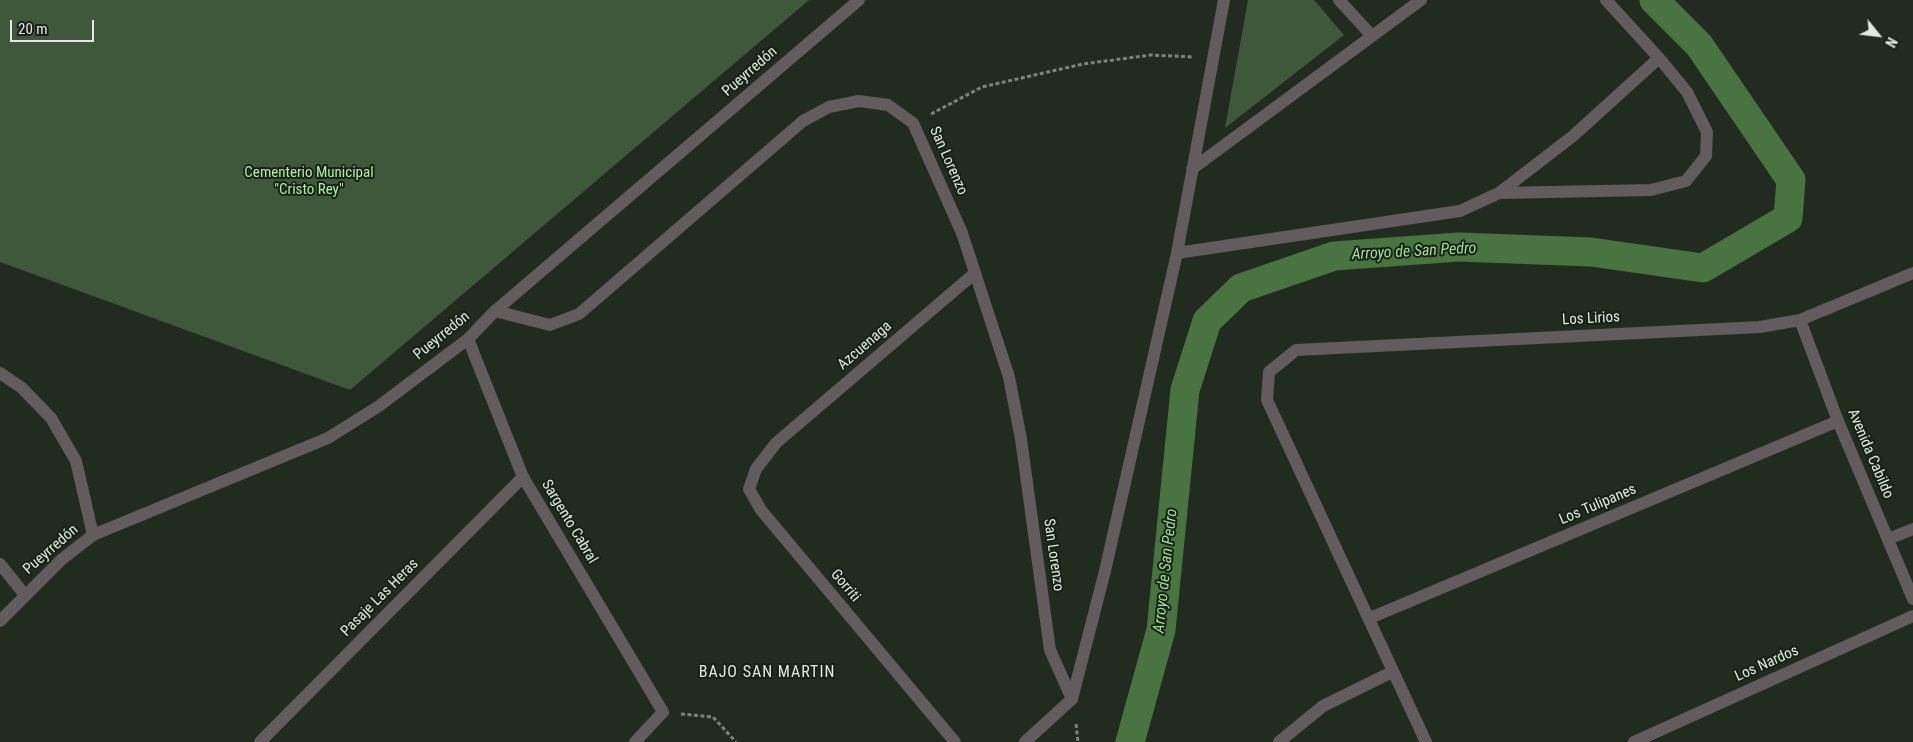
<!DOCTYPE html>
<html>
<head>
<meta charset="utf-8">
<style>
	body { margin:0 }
	#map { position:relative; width:1913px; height:742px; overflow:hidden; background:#222b20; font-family:"Roboto Condensed",sans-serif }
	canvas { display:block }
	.north { position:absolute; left:1853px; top:10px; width:50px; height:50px; -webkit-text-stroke:4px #182117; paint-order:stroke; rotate:119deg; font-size:14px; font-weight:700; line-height:20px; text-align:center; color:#e3e9e2 }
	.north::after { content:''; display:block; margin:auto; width:18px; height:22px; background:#e3e9e2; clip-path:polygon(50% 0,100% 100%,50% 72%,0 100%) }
	.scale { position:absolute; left:10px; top:20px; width:84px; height:22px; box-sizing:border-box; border:2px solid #e3e9e2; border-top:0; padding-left:6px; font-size:15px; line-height:18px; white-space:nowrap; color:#e3e9e2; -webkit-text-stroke:4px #182117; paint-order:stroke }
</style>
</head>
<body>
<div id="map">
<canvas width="1913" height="742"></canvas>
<div class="north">N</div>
<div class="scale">20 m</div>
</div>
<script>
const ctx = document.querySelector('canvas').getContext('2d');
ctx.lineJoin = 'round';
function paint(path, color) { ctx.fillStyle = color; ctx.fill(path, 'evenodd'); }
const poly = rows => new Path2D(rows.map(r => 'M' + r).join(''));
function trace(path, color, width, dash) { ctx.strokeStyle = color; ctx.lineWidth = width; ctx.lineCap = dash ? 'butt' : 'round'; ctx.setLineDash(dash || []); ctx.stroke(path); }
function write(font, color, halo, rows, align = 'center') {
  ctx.font = font + ' "Roboto Condensed",sans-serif'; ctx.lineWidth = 4; ctx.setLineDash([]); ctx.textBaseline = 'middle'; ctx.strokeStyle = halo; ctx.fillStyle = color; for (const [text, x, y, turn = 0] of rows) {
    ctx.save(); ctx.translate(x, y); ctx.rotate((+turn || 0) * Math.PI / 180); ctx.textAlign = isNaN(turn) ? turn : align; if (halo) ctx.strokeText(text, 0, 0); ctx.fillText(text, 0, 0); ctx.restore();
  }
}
paint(poly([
	[0,0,809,0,350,390,0,262],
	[1248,0,1314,0,1344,35,1225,128]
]), '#3f583b');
trace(poly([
	[1130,742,1161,630,1185,390,1207,321,1241,288,1334,256,1459,247,1591,252,1703,268,1788,218,1791,180,1699,45,1654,0]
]), '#4a7342', 29);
trace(poly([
	[931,114,982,87,1083,64,1151,55,1193,57],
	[681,714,713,717,736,742],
	[1076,724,1078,742]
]), '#7d847b', 3, [4, 2.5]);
trace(poly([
	[1339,0,1372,36],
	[1192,169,1421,0],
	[1499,193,1651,190,1686,181,1706,156,1707,132,1687,92,1659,58],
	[1177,253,1460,211,1499,193,1573,136,1659,58,1606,0],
	[495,311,550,325,579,314,803,121,829,107,859,101,888,105,913,123,962,233,1009,377,1021,439,1050,650,1072,699],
	[1800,320,1838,421,1913,599],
	[0,373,22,388,51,418,76,461,93,535],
	[1888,539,1913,529],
	[0,564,25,595],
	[1370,618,1838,421],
	[1072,699,1105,571,1177,253,1224,0],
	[260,742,523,477],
	[955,742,761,510,749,489,756,469,776,443,975,273],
	[1025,742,1072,699],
	[1279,742,1323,706,1392,672],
	[1426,742,1267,400,1269,372,1296,350,1760,327,1800,320,1913,273],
	[1634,742,1913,616]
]), '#635c5e', 12);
trace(poly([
	[468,339,523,477,663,712,635,742],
	[0,621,61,560,93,535,328,438,379,406,468,339,495,311,859,0]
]), '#635c5e', 12);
write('15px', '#e3e9e2', '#182117', [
	["Pueyrredón",750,72,-41],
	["San Lorenzo",948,161,66],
	["Los Lirios",1591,319,-3],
	["Pueyrredón",442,336,-39],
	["Azcuenaga",865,346,-41],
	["Avenida Cabildo",1870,454,67],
	["Los Tulipanes",1598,505,-23],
	["Sargento Cabral",569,522,59],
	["Pueyrredón",51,550,-41],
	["San Lorenzo",1053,555,82],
	["Gorriti",845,586,50],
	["Pasaje Las Heras",380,598,-45],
	["Los Nardos",1767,664,-24]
]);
write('15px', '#b1efa5', '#182117', [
	["Cementerio Municipal",309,173],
	["\"Cristo Rey\"",309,190]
]);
write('italic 16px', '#a2df96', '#182117', [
	["Arroyo de San Pedro",1414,252,-3],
	["Arroyo de San Pedro",1166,571,-84]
]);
ctx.letterSpacing = '1px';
write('16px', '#e3e9e2', '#182117', [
	["BAJO SAN MARTIN",767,673]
]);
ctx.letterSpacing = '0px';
</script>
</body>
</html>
